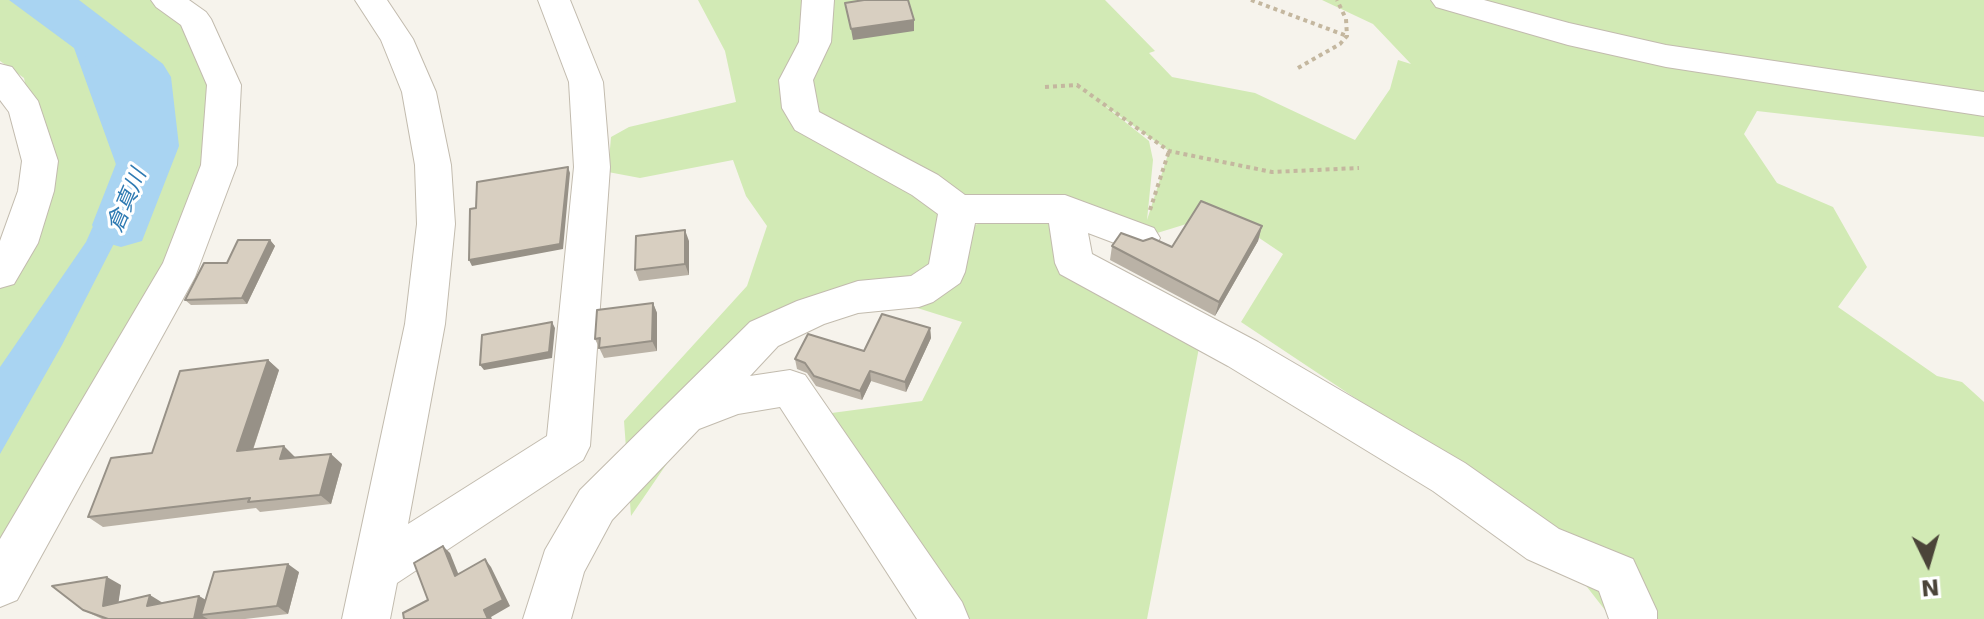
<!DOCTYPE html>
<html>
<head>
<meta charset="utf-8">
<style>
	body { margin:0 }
	#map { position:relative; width:1984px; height:619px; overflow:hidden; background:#f6f3ec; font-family:"DejaVu Sans",sans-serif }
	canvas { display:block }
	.north { position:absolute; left:1888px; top:523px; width:80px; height:80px; -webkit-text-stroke:6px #fff; paint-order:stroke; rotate:175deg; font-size:22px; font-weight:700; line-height:32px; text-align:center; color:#4b4439 }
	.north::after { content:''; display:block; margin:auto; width:28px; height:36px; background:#4b4439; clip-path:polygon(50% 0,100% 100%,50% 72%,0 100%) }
</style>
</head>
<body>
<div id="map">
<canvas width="1984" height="619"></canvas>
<div class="north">N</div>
</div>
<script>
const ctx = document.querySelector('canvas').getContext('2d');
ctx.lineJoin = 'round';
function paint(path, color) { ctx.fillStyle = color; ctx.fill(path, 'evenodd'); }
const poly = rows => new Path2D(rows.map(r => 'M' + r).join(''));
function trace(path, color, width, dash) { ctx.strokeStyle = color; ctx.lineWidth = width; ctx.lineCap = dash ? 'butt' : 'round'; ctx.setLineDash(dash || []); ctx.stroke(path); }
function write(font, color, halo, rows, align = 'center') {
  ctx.font = font + ' "DejaVu Sans","Noto Sans JP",sans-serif'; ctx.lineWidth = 6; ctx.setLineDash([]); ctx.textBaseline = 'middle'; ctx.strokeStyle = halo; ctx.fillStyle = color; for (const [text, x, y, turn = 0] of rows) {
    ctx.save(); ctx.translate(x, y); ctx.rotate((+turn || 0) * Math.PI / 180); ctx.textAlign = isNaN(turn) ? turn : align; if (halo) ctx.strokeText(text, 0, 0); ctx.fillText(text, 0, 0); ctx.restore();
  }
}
paint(poly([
	[0,0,163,0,195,19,230,106,201,256,0,583,0,270,40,161,24,78,0,61],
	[698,0,1105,0,1155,51,1149,53,1172,77,1255,93,1355,140,1390,89,1398,60,1411,64,1373,24,1322,0,1984,0,1984,137,1757,111,1744,134,1777,183,1833,207,1867,267,1838,307,1937,376,1962,382,1984,402,1984,619,1612,619,1559,551,1519,507,1241,322,1283,254,1222,213,1141,238,1145,226,1064,219,1067,221,1074,263,1202,332,1147,619,945,619,809,416,922,401,962,322,879,296,919,291,961,273,957,232,946,272,811,312,737,361,631,516,624,421,747,286,767,226,746,196,733,160,640,178,608,172,611,137,629,127,736,102,725,51],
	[1100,102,1169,151,1147,220,1153,160,1149,141],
	[957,209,1015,214,1016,215,957,229]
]), '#d2eab5');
paint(poly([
	[9,0,75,0,85,7,141,74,151,146,126,220,62,345,0,454,0,367,86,242,118,170,74,48]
]), '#a9d4f2');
paint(poly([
	[22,0,79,0,163,64,171,77,179,146,142,241,121,247,100,241,92,225,123,146,119,84,30,11,22,0]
]), '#a9d4f2');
const minor = poly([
	[151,0,189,0,206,12,211,19,241,85,237,165,195,277,17,600,0,607,0,539,163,263,201,165,207,85,181,25,156,7,151,0],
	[355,0,387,0,413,39,436,92,451,165,455,224,445,324,408,524,547,436,574,167,569,82,538,0,570,0,603,82,610,167,590,446,583,460,397,583,390,619,342,619,405,324,417,224,415,165,402,92,381,40,355,0],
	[802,0,834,0,831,42,813,80,819,112,938,175,965,195,1065,195,1154,228,1160,238,1154,248,1141,253,1088,233,1092,254,1258,342,1465,463,1559,529,1633,559,1657,611,1657,619,1609,619,1599,591,1527,559,1433,491,1228,366,1060,274,1055,263,1049,223,975,223,965,272,960,283,933,302,919,307,858,313,824,324,778,346,750,376,790,370,805,375,962,602,969,619,917,619,780,407,738,414,699,429,612,520,584,572,571,619,523,619,545,550,580,490,750,322,797,301,858,281,911,276,929,264,938,214,912,195,795,130,782,108,779,80,799,42,802,0],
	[1431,0,1484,0,1569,23,1666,45,1984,92,1984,116,1666,67,1568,45,1436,7,1431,0],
	[0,64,12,67,38,101,58,161,54,191,38,243,14,284,0,288,0,241,18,191,22,161,9,112,0,100,0,64]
]);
trace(minor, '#c2bbae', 2);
trace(poly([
	[1251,0,1347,36],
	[1298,68,1340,44,1347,36,1346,19,1337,0],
	[1045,87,1077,85,1169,151,1272,172,1359,168],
	[1150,210,1169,151]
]), '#c4b79f', 4, [4, 4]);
paint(minor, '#fff');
paint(poly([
	[1262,226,1258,241,1215,316,1110,260,1112,246,1143,241,1172,247],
	[270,240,275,246,247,304,191,305,185,300,227,263],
	[689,241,689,275,639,281,635,270],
	[653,303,657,313,657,351,604,358,595,339],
	[930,328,931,338,906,392,871,381,862,400,816,386,807,373,797,369,795,359,864,351],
	[268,360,279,370,253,450,295,457,295,458,342,464,331,504,260,512,256,508,103,527,88,517,152,453],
	[299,572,288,614,245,619,102,619,83,610,121,585,118,602,163,603,199,596,206,600]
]), '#bab2a6');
paint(poly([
	[914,20,914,31,853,40,851,29],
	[568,167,570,173,563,249,472,266,469,260],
	[1262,226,1258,241,1215,316,1219,302],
	[685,230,689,241,689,275,685,264],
	[270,240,275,246,247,304,242,298],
	[653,303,657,313,657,351,652,341],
	[552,322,555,328,552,358,484,370,480,365],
	[930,328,931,338,906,392,905,382],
	[268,360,279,370,249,461,237,451],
	[870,371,871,381,862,400,860,391],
	[284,446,295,457,291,469,280,459],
	[331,454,342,464,331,504,320,495],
	[443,546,450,553,462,583,455,576],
	[485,559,491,567,510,606,491,617,492,619,488,619,484,610],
	[288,564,299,572,288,614,277,606],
	[107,577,121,585,117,613,103,606],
	[150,595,163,603,147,606],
	[199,596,212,604,201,615,208,619,194,619]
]), '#979187');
const building = poly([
	[864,0,908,0,914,20,851,29,845,3,864,0],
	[568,167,560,244,469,260,470,209,476,208,477,182,568,167],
	[1201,201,1262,226,1219,302,1112,246,1121,233,1143,241,1152,238,1172,247,1201,201],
	[685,230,685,264,635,270,636,236,685,230],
	[238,240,270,240,242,298,185,300,204,263,227,263,238,240],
	[653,303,652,341,599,348,600,338,595,339,597,310,653,303],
	[882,314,930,328,905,382,870,371,860,391,814,376,805,363,795,359,808,334,864,351,882,314],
	[552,322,549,352,480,365,482,335,552,322],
	[268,360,237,451,284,446,280,459,331,454,320,495,248,502,250,498,88,517,111,458,152,453,180,371,268,360],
	[443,546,455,576,485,559,503,600,484,610,488,619,404,619,403,613,428,600,414,563,443,546],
	[288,564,277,606,201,615,214,572,288,564],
	[107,577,103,606,150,595,147,606,199,596,194,619,108,619,83,610,52,586,107,577]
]);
paint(building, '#d8cfc1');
trace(building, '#979187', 2);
write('italic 22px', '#2e7ab2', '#fff', [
	["倉真川",128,201,-67]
]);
</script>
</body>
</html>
